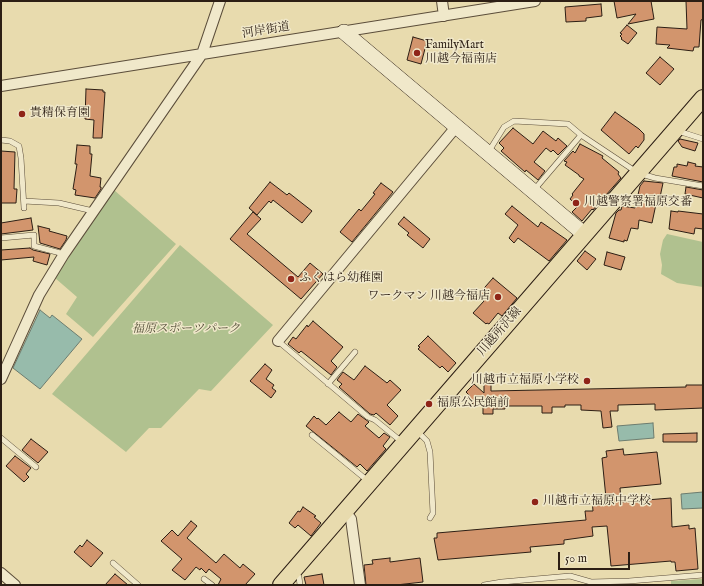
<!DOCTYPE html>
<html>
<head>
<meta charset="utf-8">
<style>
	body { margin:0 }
	#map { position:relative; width:704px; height:586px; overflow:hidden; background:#e8dbae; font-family:"IM FELL English",serif }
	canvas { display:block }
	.frame { position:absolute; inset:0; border:2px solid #2c1e14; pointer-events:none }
	.scale { position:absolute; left:558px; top:552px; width:72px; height:18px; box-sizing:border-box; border:2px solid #2c1e14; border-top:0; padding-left:5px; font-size:12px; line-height:14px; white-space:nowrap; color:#2c1e14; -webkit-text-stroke:3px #f0e8ca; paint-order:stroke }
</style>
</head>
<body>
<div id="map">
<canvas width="704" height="586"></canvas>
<div class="frame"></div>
<div class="scale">50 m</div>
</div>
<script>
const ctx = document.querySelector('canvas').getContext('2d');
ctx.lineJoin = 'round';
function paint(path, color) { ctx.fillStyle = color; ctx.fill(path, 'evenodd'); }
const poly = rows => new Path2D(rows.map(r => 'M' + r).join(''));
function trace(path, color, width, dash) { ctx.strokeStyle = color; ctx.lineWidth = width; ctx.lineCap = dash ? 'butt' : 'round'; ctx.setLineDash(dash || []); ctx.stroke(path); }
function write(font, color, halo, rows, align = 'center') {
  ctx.font = font + ' "IM FELL English","Noto Serif JP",serif'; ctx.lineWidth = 3; ctx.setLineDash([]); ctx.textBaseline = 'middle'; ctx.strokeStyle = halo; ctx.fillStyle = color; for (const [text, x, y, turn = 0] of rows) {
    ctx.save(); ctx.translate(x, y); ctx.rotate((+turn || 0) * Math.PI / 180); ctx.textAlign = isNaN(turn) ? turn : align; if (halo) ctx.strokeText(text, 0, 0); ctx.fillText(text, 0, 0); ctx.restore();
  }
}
paint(poly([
	[114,190,176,244,93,337,66,314,77,297,55,278],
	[667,234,703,242,703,287,677,283,661,274,662,265,660,254,663,240],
	[180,245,273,325,211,391,199,389,161,428,149,428,126,452,52,394],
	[703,579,703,585,671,585,671,581]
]), '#b0c18f');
const water = poly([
	[40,310,50,318,52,315,82,339,40,389,13,368,40,310],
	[653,423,654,438,619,441,617,426,653,423],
	[703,492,703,508,682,509,681,494,703,492]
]);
paint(water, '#97bbab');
trace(water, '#6c7c6f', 1);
const building = poly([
	[614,1,651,1,654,19,628,24,636,14,617,18,614,1],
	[686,1,703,1,703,19,701,20,699,47,694,47,693,51,667,48,670,45,656,44,657,27,687,29,686,1],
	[601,4,602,16,586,18,586,21,566,22,565,7,601,4],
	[627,25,637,33,628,44,621,39,622,38,620,36,622,34,620,33,627,25],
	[413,37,427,41,421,64,407,60,413,37],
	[660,57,674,69,660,85,646,73,660,57],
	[86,89,103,90,103,92,105,92,102,138,93,138,94,120,85,119,86,89],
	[615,112,639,129,644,134,644,140,638,148,636,146,629,154,601,130,615,112],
	[513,128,533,144,543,131,556,141,558,138,567,146,558,155,553,150,551,152,546,148,534,162,545,171,538,180,526,170,525,172,501,151,504,148,499,143,513,128],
	[680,139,698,143,695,151,682,147,678,141,680,139],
	[580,144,603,156,602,158,619,172,618,174,621,178,606,195,605,195,593,210,592,209,582,221,572,212,578,206,570,199,573,195,572,194,584,179,579,176,579,175,565,165,567,162,564,161,573,151,575,153,580,144],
	[77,145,90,146,90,154,92,154,90,176,101,178,100,187,101,187,101,189,95,198,75,195,76,190,73,189,77,164,75,164,77,145],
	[1,151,15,152,14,189,17,189,16,203,1,203,1,151],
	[688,162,696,164,695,166,703,167,703,182,672,176,674,167,677,167,677,164,687,166,688,162],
	[644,181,663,183,659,202,658,201,658,204,656,204,652,223,639,220,638,229,631,228,627,241,624,240,624,242,609,238,616,213,619,210,621,210,622,206,635,208,640,186,644,181],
	[270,182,287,195,289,193,312,211,302,223,273,200,271,203,269,201,257,215,249,208,270,182],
	[381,183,393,192,352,242,340,232,359,209,361,211,375,194,373,193,381,183],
	[686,187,703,190,703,198,685,194,686,187],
	[512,206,538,227,541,222,567,240,549,261,518,238,514,243,509,238,518,225,505,214,512,206],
	[671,211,678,212,678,211,703,214,703,229,695,228,694,234,669,229,671,211],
	[253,212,261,219,247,234,298,277,310,263,323,274,301,299,230,239,253,212],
	[404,217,430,239,423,248,407,235,409,233,398,224,404,217],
	[31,218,33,230,1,234,1,223,31,218],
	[38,226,50,229,49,231,67,236,66,240,60,249,40,243,38,226],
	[30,248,33,250,50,254,47,265,33,261,34,257,1,260,1,250,30,248],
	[585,251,596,259,587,270,577,261,585,251],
	[607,252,625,257,621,270,604,265,607,252],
	[493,278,517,298,502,316,498,313,489,324,487,323,486,324,473,313,484,301,478,295,493,278],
	[313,321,343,347,331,361,337,367,331,375,301,351,299,353,288,344,293,337,296,339,307,325,308,327,313,321],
	[428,336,456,363,448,372,442,366,440,368,418,349,420,347,418,346,428,336],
	[265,364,272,370,266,379,274,385,272,388,276,391,271,398,250,381,265,364],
	[365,366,387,383,390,380,401,390,387,405,398,416,390,425,376,413,374,415,370,414,339,387,342,384,337,380,343,372,354,380,365,366],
	[484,383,491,383,491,391,686,387,686,385,703,385,703,408,655,410,655,404,618,405,618,411,610,411,612,427,603,428,601,411,581,410,581,405,565,405,565,407,552,407,552,413,542,413,542,406,505,406,505,409,493,409,493,414,483,414,483,404,473,404,467,399,470,396,466,392,474,384,484,393,484,383],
	[339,412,351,422,358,414,369,422,365,426,379,438,384,433,390,437,383,446,386,449,367,471,360,464,357,467,306,426,314,416,317,419,318,418,326,425,339,412],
	[697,433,697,442,663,442,663,434,697,433],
	[31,439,48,452,38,463,22,450,31,439],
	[623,449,624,455,657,452,661,484,620,488,621,502,671,498,672,527,689,525,689,529,695,528,698,569,676,571,675,562,671,562,671,561,611,566,607,526,592,527,593,536,564,540,564,544,530,547,531,552,438,560,434,538,437,538,437,533,586,520,585,511,593,511,592,499,606,498,602,458,607,457,606,451,623,449],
	[15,456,31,468,26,474,29,477,24,482,6,466,15,456],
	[303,507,316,516,314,517,321,523,311,536,298,525,295,528,289,523,298,511,300,512,303,507],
	[191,521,197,526,187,538,216,563,224,554,240,568,243,564,255,574,245,585,218,585,221,579,209,569,206,573,201,568,200,570,196,567,185,580,172,570,182,559,161,541,172,530,178,536,191,521],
	[87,540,103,553,91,567,74,552,80,545,82,547,87,540],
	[390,558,390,562,420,558,423,582,396,585,366,585,364,565,373,564,372,560,390,558],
	[115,574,128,585,105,585,115,574],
	[322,574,324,585,306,585,304,577,322,574]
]);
paint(building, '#d2956d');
trace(building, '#2c1e14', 1);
const lane = poly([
	[678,131,703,139],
	[581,135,638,173,655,178,703,186],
	[1,140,10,141,19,146,21,158,24,208],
	[489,151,504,127,514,121,568,124,581,135,534,190],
	[24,201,59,203,93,211],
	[1,238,34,235,34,246,64,254],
	[278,341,368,417,375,420,402,442],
	[328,384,355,352],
	[417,431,427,441,430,452,433,513,430,518],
	[312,435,368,481],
	[1,438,36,467],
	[113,563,138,585],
	[296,573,299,577,300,585],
	[204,579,212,585],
	[484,585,502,582,570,576,591,582,629,581,703,575]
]);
const street = poly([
	[442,1,444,16],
	[1,86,535,1],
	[278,341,456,127],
	[1,379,39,295,64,254,202,54,220,1],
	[345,511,351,519,360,585],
	[1,573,15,585]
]);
const secondary = poly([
	[344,32,584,234]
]);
const primary = poly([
	[281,585,703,98]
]);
trace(lane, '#5b4d3a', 6);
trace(street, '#5b4d3a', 12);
trace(secondary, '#2c1e14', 16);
trace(primary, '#2c1e14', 18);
trace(lane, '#f0e8ca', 5);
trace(street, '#f0e8ca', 10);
trace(secondary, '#f0e8ca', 15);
trace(primary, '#e8dbae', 16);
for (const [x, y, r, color] of [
	[417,53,4,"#8f2418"],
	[22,114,4,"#8f2418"],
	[576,203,4,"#8f2418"],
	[291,279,4,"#8f2418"],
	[498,297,4,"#8f2418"],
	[587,381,4,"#8f2418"],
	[429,404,4,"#8f2418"],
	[535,502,4,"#8f2418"]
]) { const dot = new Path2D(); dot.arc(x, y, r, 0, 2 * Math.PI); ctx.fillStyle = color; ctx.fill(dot); trace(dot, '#f0e8ca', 1.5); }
write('12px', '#2c1e14', '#f0e8ca', [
	["河岸街道",266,31,-9],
	["川越所沢線",500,332,-49]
]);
write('12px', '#2c1e14', '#f0e8ca', [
	["FamilyMart",425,46],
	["川越今福南店",425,60],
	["貴精保育園",30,114],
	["川越警察署福原交番",584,203],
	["ふくはら幼稚園",299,279],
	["ワークマン 川越今福店",490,297,"right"],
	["川越市立福原小学校",579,381,"right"],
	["福原公民館前",437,404],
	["川越市立福原中学校",543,502]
], 'left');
write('italic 12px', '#544f39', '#f0e8ca', [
	["福原スポーツパーク",186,330]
]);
</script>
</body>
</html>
